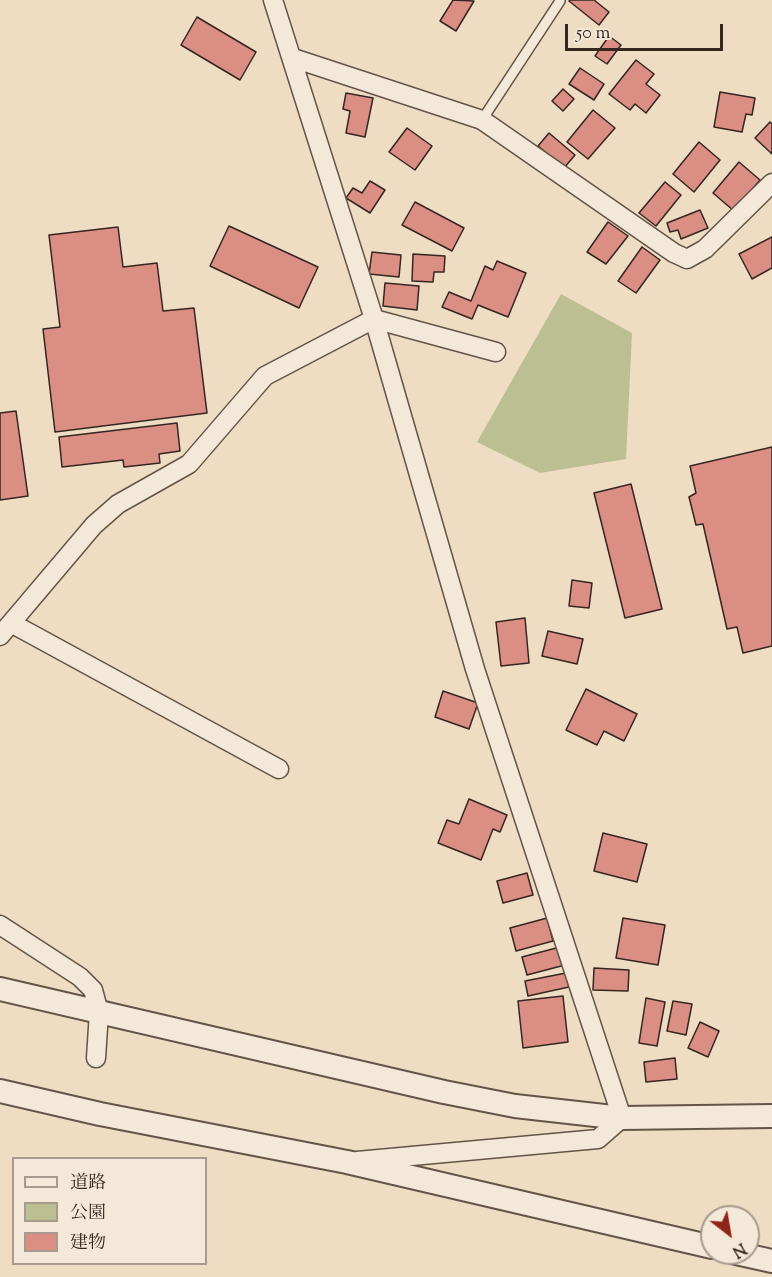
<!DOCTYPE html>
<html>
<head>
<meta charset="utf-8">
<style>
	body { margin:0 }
	#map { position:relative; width:772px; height:1277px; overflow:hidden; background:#eedcc3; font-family:"Sorts Mill Goudy","Noto Serif JP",serif }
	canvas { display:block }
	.legend { position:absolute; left:12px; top:1157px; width:195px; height:108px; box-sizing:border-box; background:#f4e8d8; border:2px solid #a89a8e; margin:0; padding:8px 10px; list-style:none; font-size:18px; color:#35261e }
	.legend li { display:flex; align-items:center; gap:12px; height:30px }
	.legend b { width:30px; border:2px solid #a89a8e }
	.north { position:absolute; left:700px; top:1205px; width:60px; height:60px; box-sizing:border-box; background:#f4e8d8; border:2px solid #a89a8e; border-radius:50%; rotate:149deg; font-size:16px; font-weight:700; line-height:24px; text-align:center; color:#35261e }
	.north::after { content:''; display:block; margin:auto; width:21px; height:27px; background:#8f2418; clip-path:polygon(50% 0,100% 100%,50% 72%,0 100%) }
	.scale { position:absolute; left:565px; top:24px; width:158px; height:27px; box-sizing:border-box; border:3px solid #35261e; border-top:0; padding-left:8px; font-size:18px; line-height:21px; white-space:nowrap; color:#35261e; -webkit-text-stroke:4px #f4e8d8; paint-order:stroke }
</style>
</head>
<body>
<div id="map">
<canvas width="772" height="1277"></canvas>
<ul class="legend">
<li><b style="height:8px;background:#f4e8d8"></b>道路</li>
<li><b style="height:16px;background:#bcbf91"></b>公園</li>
<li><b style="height:16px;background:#da8e84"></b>建物</li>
</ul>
<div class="north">N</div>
<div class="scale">50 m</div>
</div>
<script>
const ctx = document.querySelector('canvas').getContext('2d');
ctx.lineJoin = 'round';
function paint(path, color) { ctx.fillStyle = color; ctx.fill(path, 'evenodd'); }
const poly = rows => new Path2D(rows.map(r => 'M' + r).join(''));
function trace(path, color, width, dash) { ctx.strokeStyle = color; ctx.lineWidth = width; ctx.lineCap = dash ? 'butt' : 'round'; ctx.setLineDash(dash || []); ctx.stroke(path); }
paint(poly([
	[561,294,632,333,626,459,540,473,477,442]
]), '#bcbf91');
const building = poly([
	[453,0,474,1,456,31,440,21,453,0],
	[570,0,594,0,609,12,599,25,569,1,570,0],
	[197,17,256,52,240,80,181,45,197,17],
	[609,36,621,45,607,64,595,56,609,36],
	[636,60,654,74,646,84,660,95,646,113,635,104,630,110,609,94,636,60],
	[580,68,604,84,594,100,569,84,580,68],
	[563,89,574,99,563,111,552,101,563,89],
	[720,92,755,98,752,115,746,114,742,132,714,127,720,92],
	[346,93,373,98,365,137,346,133,350,111,343,109,346,93],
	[593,110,615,128,588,159,567,142,593,110],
	[770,122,772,124,772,154,755,138,770,122],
	[407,128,432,146,415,170,389,152,407,128],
	[549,133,575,155,564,168,538,146,549,133],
	[699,142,720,160,694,192,673,174,699,142],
	[739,162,760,180,734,211,713,193,739,162],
	[370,181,385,190,370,213,346,198,353,188,362,193,370,181],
	[665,182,681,195,656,226,639,213,665,182],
	[415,202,464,228,452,251,402,225,415,202],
	[700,210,708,228,681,239,678,230,670,232,667,223,700,210],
	[608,222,628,236,606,264,587,252,608,222],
	[229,226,318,267,299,308,210,266,229,226],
	[118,227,123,267,157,263,163,311,194,308,207,413,55,432,43,329,60,327,49,235,118,227],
	[772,237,772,268,752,279,739,254,772,237],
	[642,247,660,260,636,293,618,281,642,247],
	[372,252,401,255,399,277,369,274,372,252],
	[413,254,445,256,444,272,434,272,433,282,412,281,413,254],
	[497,261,526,273,508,317,478,305,472,319,442,307,449,292,471,301,485,266,493,270,497,261],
	[385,283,419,286,417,310,383,306,385,283],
	[16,411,28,496,0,500,0,413,16,411],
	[177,423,180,451,159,454,160,463,124,467,123,460,62,467,59,437,177,423],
	[772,447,772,646,743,653,737,627,727,629,703,524,696,525,689,497,696,493,690,466,772,447],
	[631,484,662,609,625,618,594,493,631,484],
	[572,580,592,583,589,608,569,606,572,580],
	[525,618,529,663,501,666,496,622,525,618],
	[548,631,583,639,577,664,542,656,548,631],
	[586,689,637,714,624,741,604,731,597,745,566,730,586,689],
	[443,691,478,703,469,729,435,717,443,691],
	[469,799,507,815,500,832,493,829,481,860,438,843,447,820,459,824,469,799],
	[603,833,647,844,637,882,594,871,603,833],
	[527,873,533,895,503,903,497,881,527,873],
	[547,918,553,941,516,951,510,928,547,918],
	[623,918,665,925,658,965,616,958,623,918],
	[560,947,565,965,527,975,522,957,560,947],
	[594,968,629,970,628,991,593,990,594,968],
	[566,973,569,987,528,996,525,981,566,973],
	[563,996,568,1042,523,1048,518,1001,563,996],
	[646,998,665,1002,657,1046,639,1043,646,998],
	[673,1001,692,1004,686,1035,667,1031,673,1001],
	[700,1022,719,1031,708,1057,688,1048,700,1022],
	[675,1058,677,1079,646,1082,644,1062,675,1058]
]);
paint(building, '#da8e84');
trace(building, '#35261e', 1.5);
const service = poly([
	[482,120,560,1]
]);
const minor = poly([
	[273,0,374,319,475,669,622,1118,598,1139,357,1161],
	[293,58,482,120,674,253,687,259,705,249,772,183],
	[11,623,279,769],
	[0,636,94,525,118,504,189,464,265,376,374,319,496,352],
	[0,925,80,977,93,990,99,1012,96,1058]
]);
const tertiary = poly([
	[0,989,444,1092,515,1106,622,1118,772,1116],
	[0,1091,100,1114,347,1162,712,1247],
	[736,1253,772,1261]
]);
trace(service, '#635447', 12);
trace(minor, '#635447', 21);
trace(tertiary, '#635447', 26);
trace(service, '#f4e8d8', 9);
trace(minor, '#f4e8d8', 18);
trace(tertiary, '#f4e8d8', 22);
</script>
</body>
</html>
